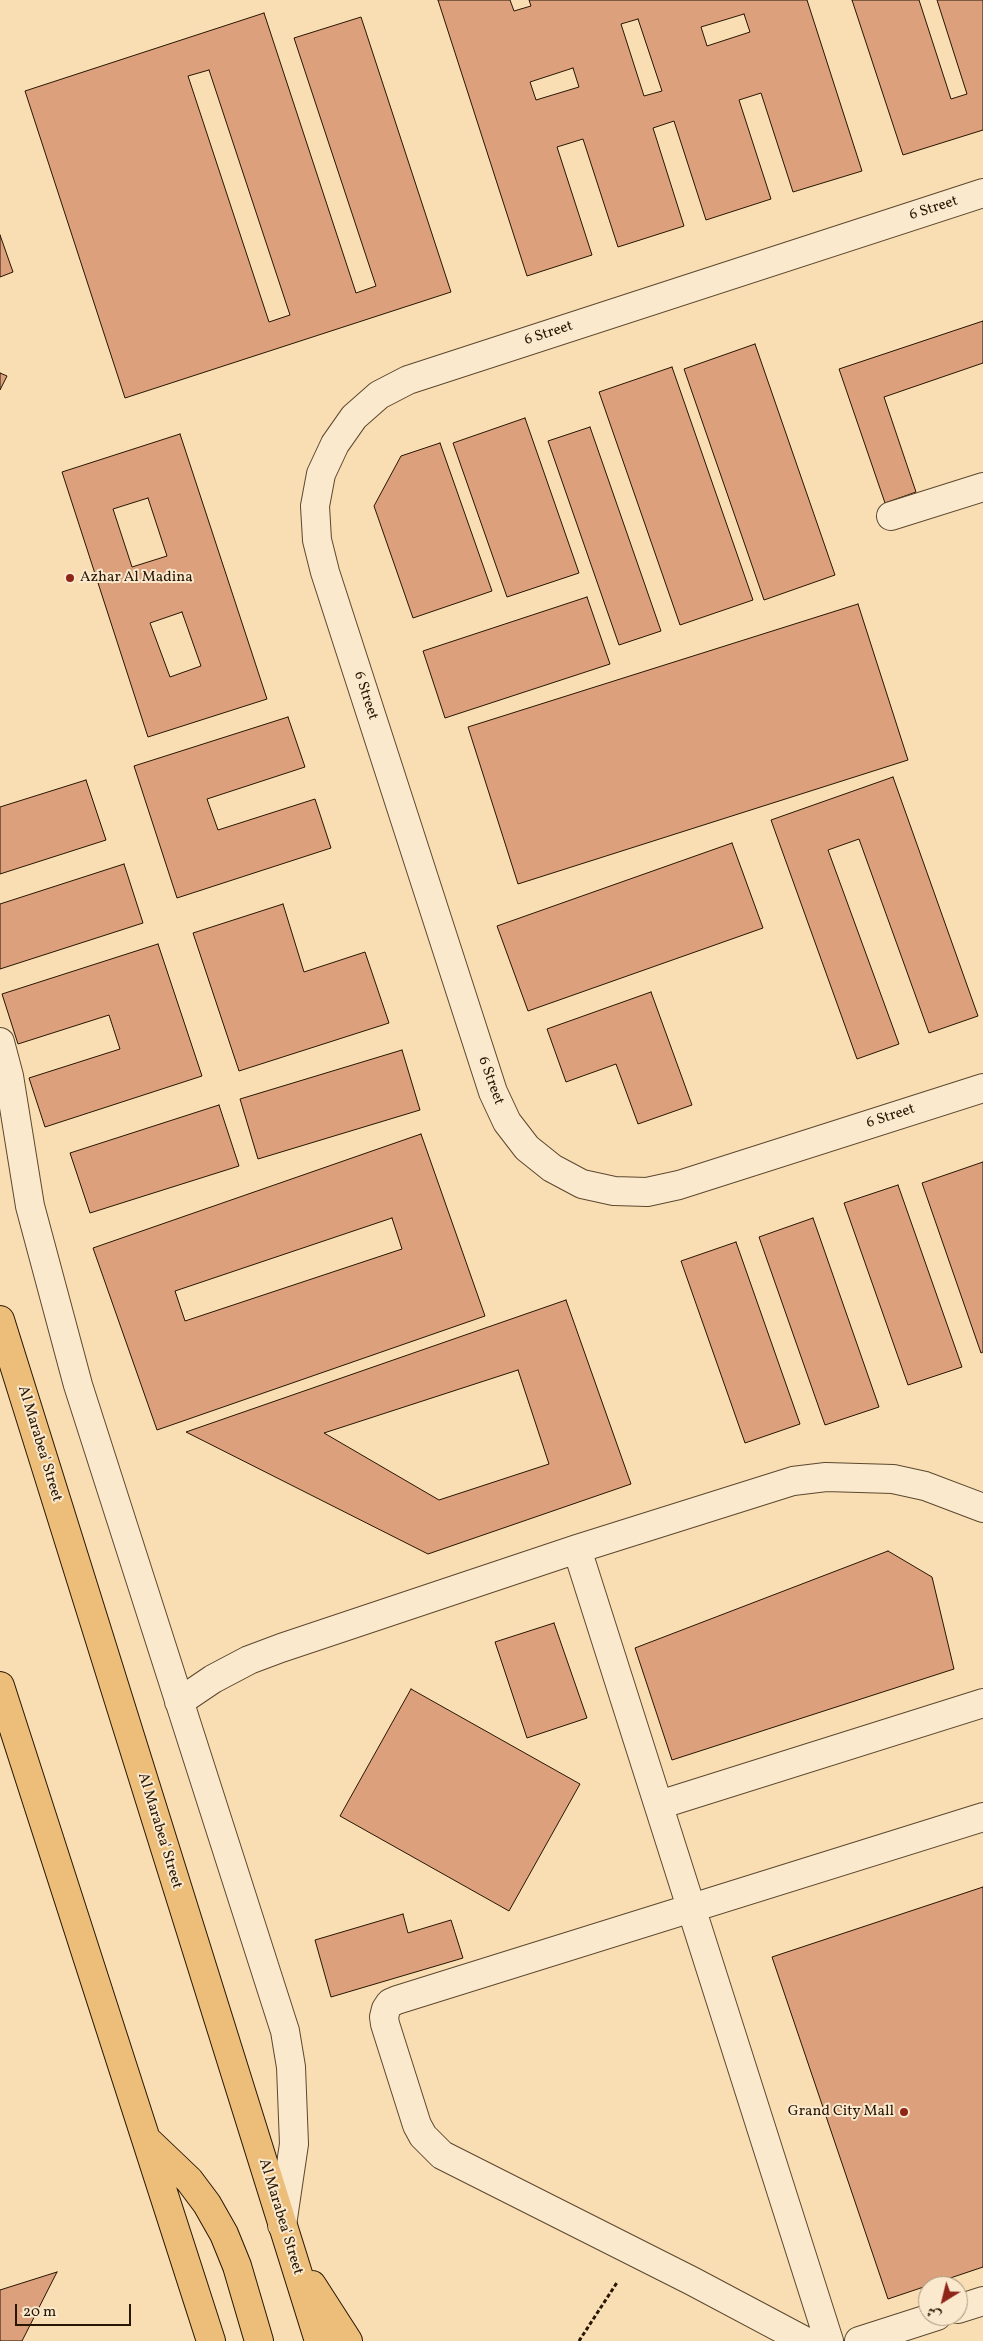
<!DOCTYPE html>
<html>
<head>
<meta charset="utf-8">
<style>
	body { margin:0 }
	#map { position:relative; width:983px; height:2341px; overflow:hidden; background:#f9ddb3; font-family:Vollkorn,Amiri,serif }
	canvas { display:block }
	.north { position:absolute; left:918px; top:2276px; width:50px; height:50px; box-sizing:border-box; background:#fbe9ce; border:1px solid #a6957c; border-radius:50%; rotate:216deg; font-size:14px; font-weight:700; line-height:20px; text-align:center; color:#271602 }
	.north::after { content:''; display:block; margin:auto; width:18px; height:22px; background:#8f2418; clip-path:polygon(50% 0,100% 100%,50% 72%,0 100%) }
	.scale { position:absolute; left:15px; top:2304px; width:116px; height:22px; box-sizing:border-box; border:2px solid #271602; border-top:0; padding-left:6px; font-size:15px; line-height:18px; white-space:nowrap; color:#271602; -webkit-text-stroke:4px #fbe9ce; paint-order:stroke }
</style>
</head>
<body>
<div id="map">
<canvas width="983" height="2341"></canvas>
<div class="north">ش</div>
<div class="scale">20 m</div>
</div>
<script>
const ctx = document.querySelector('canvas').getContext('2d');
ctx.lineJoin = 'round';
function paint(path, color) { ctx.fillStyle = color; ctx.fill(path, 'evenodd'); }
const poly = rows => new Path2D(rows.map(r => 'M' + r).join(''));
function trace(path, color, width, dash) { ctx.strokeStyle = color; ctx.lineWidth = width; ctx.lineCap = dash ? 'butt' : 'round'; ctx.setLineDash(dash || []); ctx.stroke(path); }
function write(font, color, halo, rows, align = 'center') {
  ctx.font = font + ' Vollkorn,serif'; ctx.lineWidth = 4; ctx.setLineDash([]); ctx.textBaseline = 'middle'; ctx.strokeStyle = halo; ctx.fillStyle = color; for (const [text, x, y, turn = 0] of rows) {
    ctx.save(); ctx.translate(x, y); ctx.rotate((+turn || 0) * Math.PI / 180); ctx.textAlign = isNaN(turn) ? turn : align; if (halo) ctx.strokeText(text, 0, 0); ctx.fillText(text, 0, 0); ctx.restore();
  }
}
const building = poly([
	[438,0,510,0,514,11,531,6,529,0,807,0,862,171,793,192,761,93,739,100,771,199,706,220,674,121,653,128,684,226,618,247,583,139,557,147,592,255,527,276,438,0],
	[744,14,750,32,707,46,701,27,744,14],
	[638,19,662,91,644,96,621,24,638,19],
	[573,68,579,87,536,100,530,82,573,68],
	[852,0,919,0,951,99,967,94,937,0,983,0,983,130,903,155,852,0],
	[264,13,356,293,376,286,294,38,361,17,451,292,125,398,25,91,264,13],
	[209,70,290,315,269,322,188,76,209,70],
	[0,235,13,272,0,277,0,235],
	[983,321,983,363,884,397,916,492,885,503,839,369,983,321],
	[755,344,835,575,764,600,684,369,755,344],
	[672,367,753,600,680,625,599,392,672,367],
	[0,373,7,376,0,390,0,373],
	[525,418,579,573,507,597,453,443,525,418],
	[590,427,661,631,619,645,548,441,590,427],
	[180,434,267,699,148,737,62,472,180,434],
	[148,498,167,556,132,567,113,509,148,498],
	[182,612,201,666,170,677,150,623,182,612],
	[440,443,492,591,413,618,374,506,401,456,440,443],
	[587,597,610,664,445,718,423,651,587,597],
	[858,604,908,760,518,884,468,727,858,604],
	[288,717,305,767,207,799,218,830,315,799,331,848,177,898,134,766,288,717],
	[893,777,978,1016,929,1033,859,839,828,850,899,1044,857,1059,771,820,893,777],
	[86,780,106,840,0,874,0,807,86,780],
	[732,843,763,928,528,1011,497,926,732,843],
	[124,864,143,923,0,969,0,904,124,864],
	[283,904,304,972,365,952,389,1023,239,1071,193,933,283,904],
	[158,944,202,1076,45,1127,29,1078,120,1049,109,1015,18,1044,2,994,158,944],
	[651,992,692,1105,638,1124,616,1064,566,1082,547,1029,651,992],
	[402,1050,420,1110,258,1159,240,1099,402,1050],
	[219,1105,239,1166,90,1213,70,1153,219,1105],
	[421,1134,485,1316,157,1430,93,1248,421,1134],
	[392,1218,402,1249,185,1321,175,1291,392,1218],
	[983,1162,983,1352,981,1353,922,1183,983,1162],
	[898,1185,962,1367,908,1385,844,1203,898,1185],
	[813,1218,879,1407,825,1425,759,1237,813,1218],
	[736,1242,800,1424,745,1443,681,1261,736,1242],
	[566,1300,631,1484,428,1554,186,1432,566,1300],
	[518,1370,549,1464,439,1500,324,1433,518,1370],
	[888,1551,932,1577,954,1669,672,1760,635,1648,888,1551],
	[554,1623,587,1718,527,1738,495,1642,554,1623],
	[411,1689,580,1784,509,1911,340,1816,411,1689],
	[983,1887,983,2267,888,2299,772,1957,983,1887],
	[403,1914,408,1933,451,1920,463,1958,331,1997,315,1940,403,1914],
	[57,2272,22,2341,0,2341,0,2290,57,2272]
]);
paint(building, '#dca07c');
trace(building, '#271602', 1);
const minor = poly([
	[983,193,408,380,379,395,354,417,335,444,321,474,315,506,317,540,325,572,493,1092,507,1122,527,1148,552,1168,582,1184,614,1191,647,1192,679,1185,983,1088],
	[891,516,983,487],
	[0,1042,9,1076,30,1206,78,1385,285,2031,291,2067,294,2144,282,2225],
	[577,1549,829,2341],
	[179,1702,213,1679,249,1660,281,1648,577,1549,793,1481,826,1477,893,1479,925,1486,983,1508],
	[659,1805,983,1703],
	[958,2309,983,2301],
	[805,2341,692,2281,442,2155,423,2136,417,2125,385,2024,384,2017,386,2009,390,2003,397,2000,983,1817],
	[859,2341,937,2316]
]);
const major = poly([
	[0,1320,319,2341],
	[0,1686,211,2341],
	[147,2140,189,2180,207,2204,224,2234,237,2266,259,2341],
	[312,2285,348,2341]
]);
trace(minor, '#5c482e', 30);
trace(major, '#271602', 30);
trace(poly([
	[579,2341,618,2281]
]), '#271602', 3, [4, 2.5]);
trace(minor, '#fbe9ce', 28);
trace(major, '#ecbe7a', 28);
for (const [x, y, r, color] of [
	[70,578,5,"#8f2418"],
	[904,2112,5,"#8f2418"]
]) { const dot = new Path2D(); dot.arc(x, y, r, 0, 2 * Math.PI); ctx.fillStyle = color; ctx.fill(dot); trace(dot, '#fbe9ce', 2); }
write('15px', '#271602', '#fbe9ce', [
	["6 Street",934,209,-18],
	["6 Street",549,334,-18],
	["6 Street",365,696,72],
	["6 Street",490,1081,70],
	["6 Street",891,1117,-18],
	["Al Marabea' Street",39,1444,73],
	["Al Marabea' Street",159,1831,73],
	["Al Marabea' Street",280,2217,73]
]);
write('15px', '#271602', '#fbe9ce', [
	["Azhar Al Madina",80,578],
	["Grand City Mall",894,2112,"right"]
], 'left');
</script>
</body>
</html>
